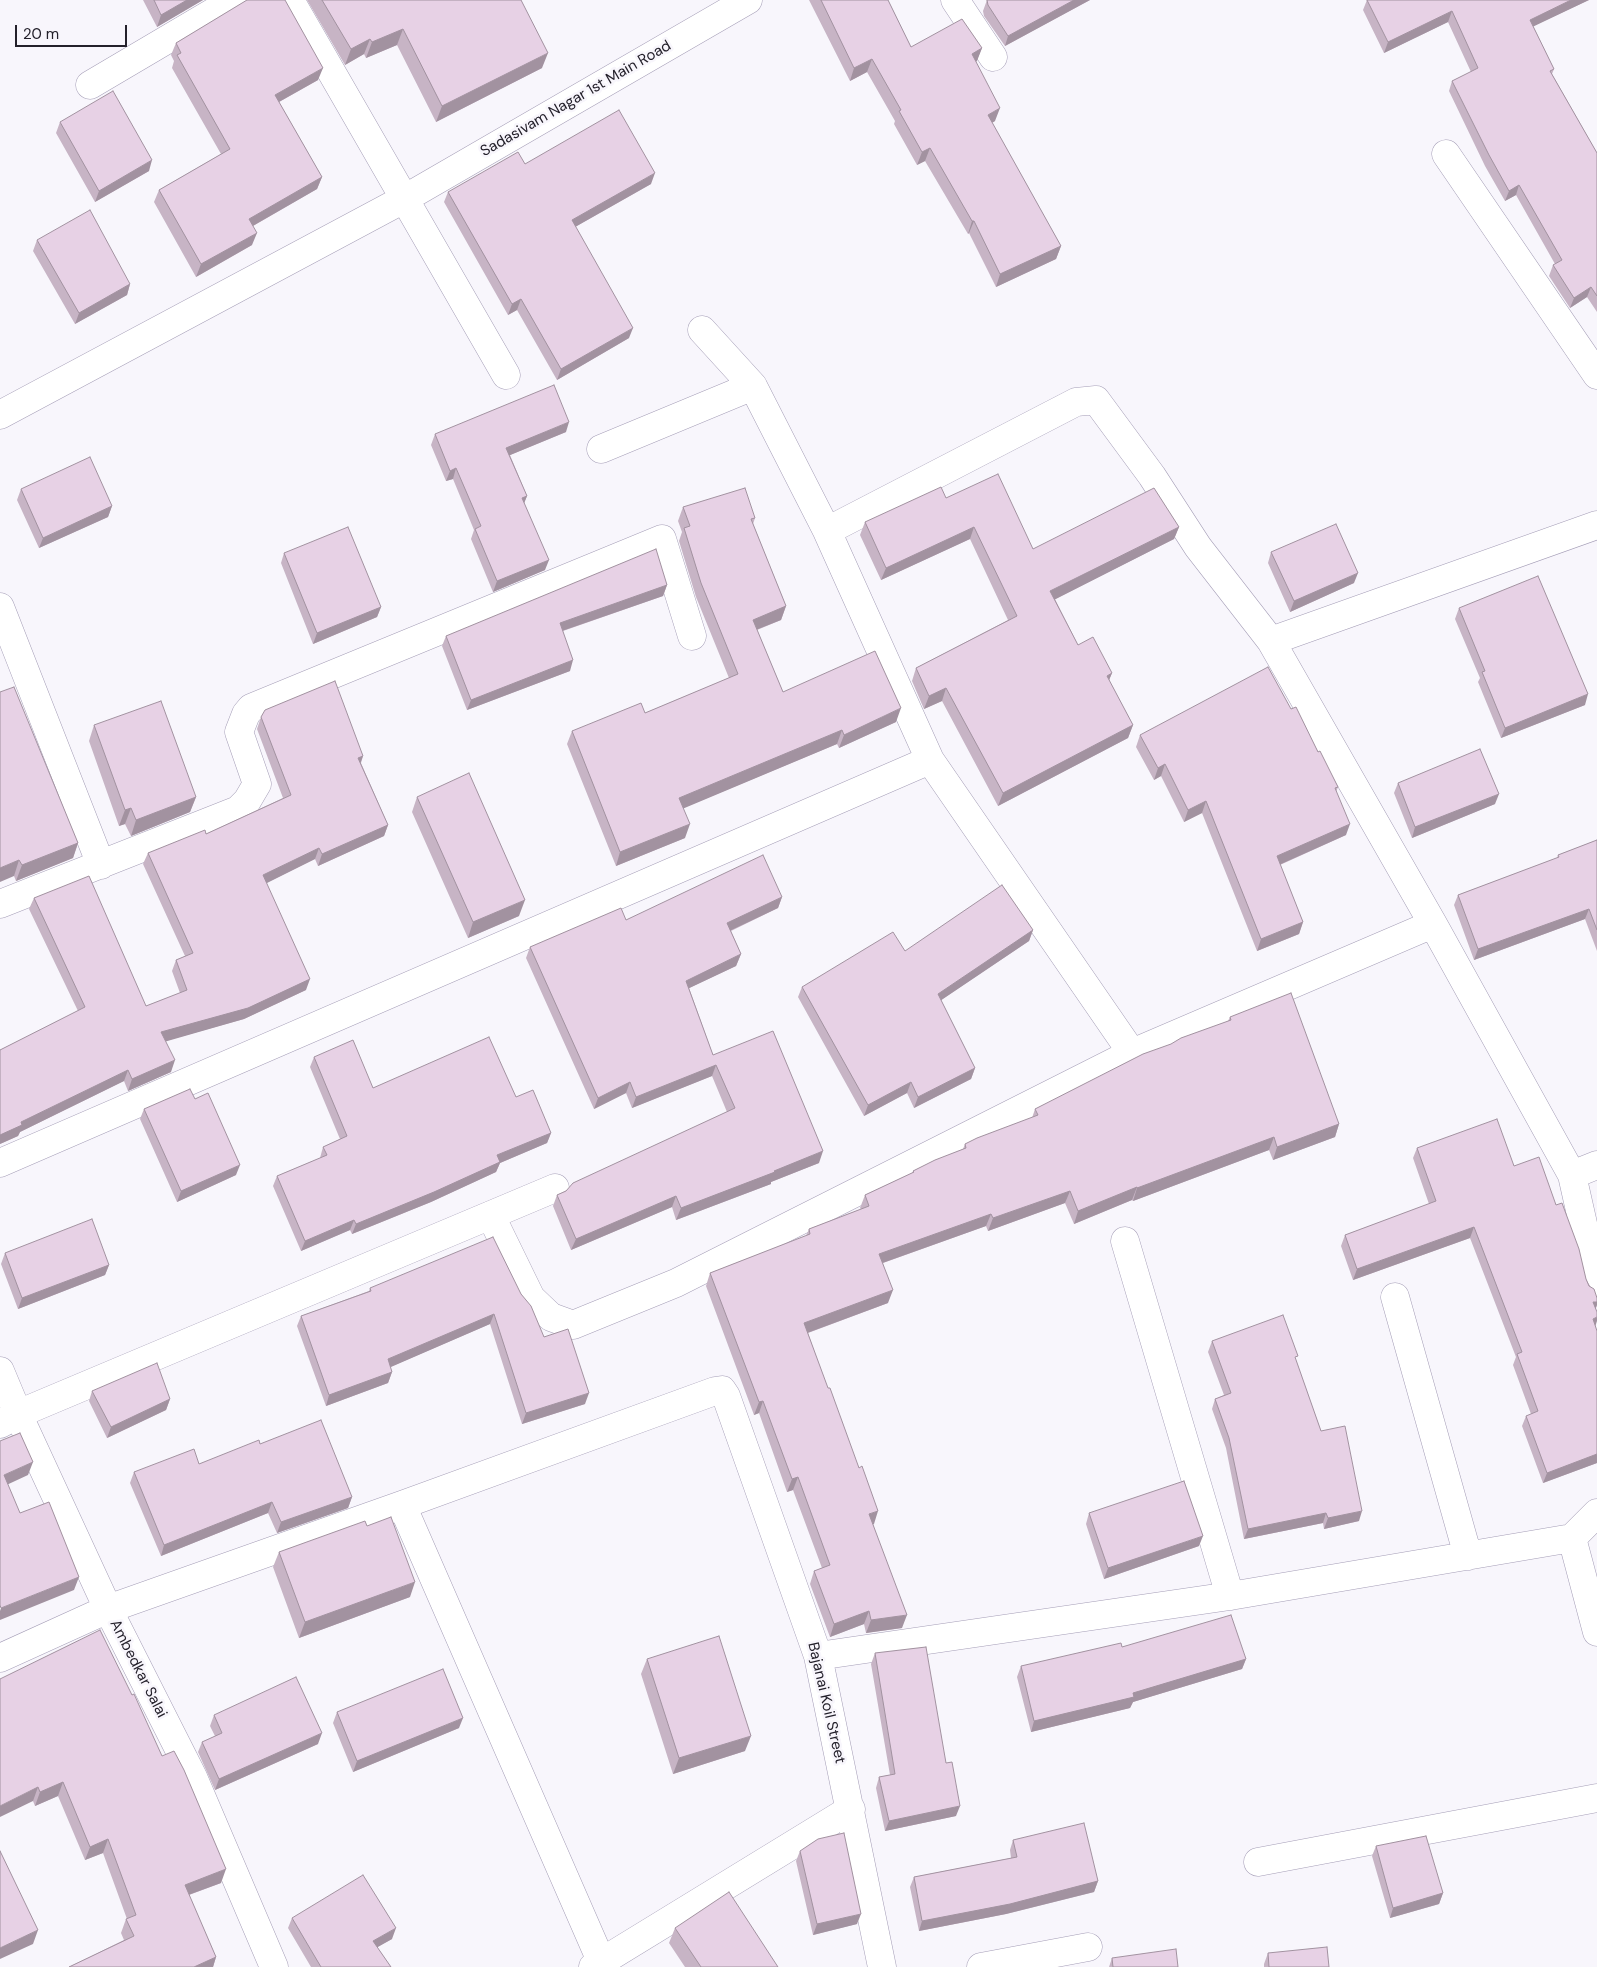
<!DOCTYPE html>
<html>
<head>
<meta charset="utf-8">
<style>
	body { margin:0 }
	#map { position:relative; width:1597px; height:1967px; overflow:hidden; background:#f8f6fc; font-family:"DM Sans",sans-serif }
	canvas { display:block }
	.scale { position:absolute; left:15px; top:25px; width:112px; height:22px; box-sizing:border-box; border:2px solid #24212b; border-top:0; padding-left:6px; font-size:15px; line-height:18px; white-space:nowrap; color:#24212b; -webkit-text-stroke:4px #f8f6fc; paint-order:stroke }
</style>
</head>
<body>
<div id="map">
<canvas width="1597" height="1967"></canvas>
<div class="scale">20 m</div>
</div>
<script>
const ctx = document.querySelector('canvas').getContext('2d');
ctx.lineJoin = 'round';
const poly = rows => new Path2D(rows.map(r => 'M' + r).join(''));
function trace(path, color, width, dash) { ctx.strokeStyle = color; ctx.lineWidth = width; ctx.lineCap = dash ? 'butt' : 'round'; ctx.setLineDash(dash || []); ctx.stroke(path); }
function paint(path, color) { ctx.fillStyle = color; ctx.fill(path, 'evenodd'); }
function write(font, color, halo, rows, align = 'center') {
  ctx.font = font + ' "DM Sans",sans-serif'; ctx.lineWidth = 5; ctx.setLineDash([]); ctx.textBaseline = 'middle'; ctx.strokeStyle = halo; ctx.fillStyle = color; for (const [text, x, y, turn = 0] of rows) {
    ctx.save(); ctx.translate(x, y); ctx.rotate((+turn || 0) * Math.PI / 180); ctx.textAlign = isNaN(turn) ? turn : align; if (halo) ctx.strokeText(text, 0, 0); ctx.fillText(text, 0, 0); ctx.restore();
  }
}
const pedestrian = poly([
	[981,1967,1088,1947]
]);
const minor = poly([
	[290,0,506,375],
	[955,0,993,57],
	[90,85,234,0],
	[1446,154,1597,375],
	[702,330,753,386],
	[0,415,404,199,748,0],
	[601,449,753,386,827,531,930,760,1132,1053],
	[827,531,1076,402,1096,400,1152,476,1198,547,1271,641,1597,525],
	[0,607,101,865],
	[1271,641,1433,924,1572,1175,1597,1286],
	[0,904,238,810,247,801,257,784,239,732,246,714,251,708,662,539,692,636],
	[0,1163,930,760],
	[1572,1175,1597,1165],
	[491,1216,531,1298,551,1317,573,1325,676,1283,1132,1053,1433,924],
	[1125,1241,1230,1596],
	[1395,1297,1468,1556],
	[0,1371,18,1414,108,1609,193,1777,274,1967],
	[0,1424,18,1414,555,1188],
	[402,1505,601,1961],
	[1597,1513,1572,1538,1597,1632],
	[818,1656,1230,1596,1572,1538],
	[0,1658,108,1609,402,1505,715,1391,722,1390,726,1396,818,1656,882,1967],
	[1258,1862,1597,1798],
	[593,1967,851,1809]
]);
trace(pedestrian, '#a59eb7', 29);
trace(minor, '#a59eb7', 29);
trace(pedestrian, '#fff', 28);
trace(minor, '#fff', 28);
paint(poly([
	[143,0,203,0,157,27],
	[307,0,521,0,542,68,436,122,397,45,366,58,364,54,345,65],
	[809,0,888,0,911,47,982,48,976,62,995,121,992,123,1061,246,1056,259,996,287,969,233,968,234,925,161,917,165,894,124,895,121,867,72,850,81],
	[987,0,1090,0,1005,46,984,16,983,11],
	[1367,0,1589,0,1533,26,1554,69,1552,74,1597,153,1597,312,1587,297,1570,308,1549,276,1553,265,1555,264,1516,195,1505,201,1485,166,1449,91,1452,81,1471,72,1448,22,1384,53,1363,10],
	[246,1,318,80,279,102,322,177,317,189,253,226,252,245,196,277,154,202,159,190,221,154,172,68,174,61,171,55,176,43],
	[60,122,149,171,95,202,56,133],
	[525,164,651,184,575,227,629,338,557,380,517,310,508,315,444,202,448,192],
	[37,240,130,284,127,295,75,324,33,251],
	[566,432,510,455,527,496,524,503,545,570,493,592,471,539,474,530,453,479,446,481,431,445,435,434],
	[21,489,112,506,108,517,39,548,17,500],
	[946,498,1033,549,1179,527,1174,539,1055,599,1078,645,1112,673,1109,680,1133,725,1128,738,998,806,942,701,924,709,912,681,916,668,1008,620,970,539,881,580,860,535,865,522],
	[683,507,755,518,753,524,786,606,781,620,757,630,783,692,896,722,839,748,837,744,683,808,685,838,616,866,567,744,572,731,645,713,729,678,696,597,679,541,682,532,678,521],
	[1271,552,1354,583,1290,612,1268,563],
	[284,553,381,607,377,617,313,644,281,563],
	[667,585,663,596,563,631,570,671,467,710,442,646,446,636],
	[1459,608,1585,705,1501,738,1478,682,1480,678,1455,619],
	[0,692,78,843,73,858,16,881,14,876],
	[1291,709,1318,752,1338,787,1336,792,1346,835,1280,865,1303,922,1299,934,1257,951,1202,813,1184,822,1161,776,1154,780,1136,747,1140,735],
	[261,717,363,756,361,763,388,825,384,836,318,866,315,859,266,883,306,990,244,1019,165,1041,171,1072,128,1091,124,1081,20,1132,18,1136,0,1144,0,1050,78,1011,29,909,34,898,146,1006,180,993,172,971,176,960,185,956,143,864,148,853,206,834,283,798,257,729],
	[94,725,196,797,190,812,131,836,125,824,119,826,89,741],
	[1398,783,1495,804,1412,838,1394,793],
	[417,797,519,916,468,938,412,812],
	[1597,840,1597,951,1585,919,1474,960,1454,905,1458,895,1557,858,1558,855],
	[782,897,778,908,731,931,741,954,736,966,689,988,713,1055,819,1163,771,1182,771,1184,676,1220,672,1207,571,1250,553,1206,557,1195,727,1112,712,1076,632,1108,626,1093,594,1109,526,958,530,947,626,920],
	[1033,930,1029,941,941,1000,975,1068,971,1079,914,1108,907,1093,864,1116,798,997,802,987,905,951],
	[1230,1017,1339,1124,1335,1137,1273,1160,1269,1150,1133,1201,1132,1200,1074,1224,1065,1203,988,1231,986,1226,883,1263,888,1303,808,1333,874,1524,873,1524,902,1628,866,1633,864,1624,830,1637,810,1584,814,1571,822,1568,793,1490,787,1492,759,1413,754,1415,706,1286,710,1273,806,1236,809,1229,861,1209,860,1208,865,1195,912,1173,913,1171,963,1149,965,1144,1032,1118,1035,1109,1228,1021],
	[314,1057,373,1088,516,1097,551,1133,547,1143,500,1163,496,1172,431,1202,352,1234,350,1230,301,1251,273,1186,277,1176,320,1158,323,1147,340,1139,310,1067],
	[195,1099,236,1175,177,1202,140,1119,144,1109],
	[1417,1148,1514,1166,1556,1205,1586,1279,1597,1298,1597,1305,1596,1308,1595,1326,1597,1331,1597,1463,1543,1483,1522,1426,1526,1416,1531,1414,1513,1365,1516,1357,1470,1238,1353,1280,1341,1246,1345,1235,1429,1204,1413,1158],
	[5,1253,109,1265,105,1275,18,1309,1,1264],
	[370,1288,521,1294,544,1337,585,1404,522,1424,490,1324,390,1367,392,1372,388,1383,326,1406,297,1326,301,1316,369,1291],
	[1212,1341,1296,1361,1321,1431,1359,1521,1324,1529,1323,1523,1244,1539,1226,1448,1212,1409,1215,1399,1224,1395,1208,1352],
	[92,1391,170,1399,166,1410,107,1438,89,1401],
	[260,1444,352,1497,348,1508,277,1533,268,1513,161,1556,130,1483,134,1472,199,1464],
	[1089,1513,1199,1546,1104,1579,1086,1524],
	[279,1552,410,1597,299,1638,273,1567],
	[1122,1647,1246,1659,1242,1669,1133,1702,1130,1708,1031,1732,1017,1677,1021,1666],
	[875,1653,946,1763,956,1816,885,1831,876,1788,879,1777,890,1775,871,1664],
	[647,1659,745,1751,673,1774,641,1674],
	[0,1679,162,1756,221,1883,189,1895,216,1957,213,1967,69,1967,124,1940,121,1933,126,1919,127,1919,103,1853,85,1860,58,1796,35,1806,33,1801],
	[337,1712,459,1728,353,1772,333,1723],
	[214,1715,318,1744,215,1790,198,1752,202,1742,215,1736,210,1726],
	[1013,1840,1098,1881,1094,1892,1006,1914,919,1931,910,1887,914,1877,1011,1858,1010,1850],
	[1376,1846,1443,1893,1439,1904,1390,1918,1372,1856],
	[800,1851,857,1924,813,1935,796,1861],
	[292,1918,392,1939,377,1947,391,1967,311,1967,288,1928],
	[675,1928,778,1967,685,1967,669,1943],
	[1268,1953,1329,1967,1264,1967,1264,1964],
	[1112,1958,1178,1967,1109,1967]
]), '#c7b4c5');
paint(poly([
	[187,0,203,0,157,27,161,15],
	[1074,0,1090,0,1005,46,1008,36],
	[1571,0,1589,0,1526,30,1530,20],
	[1452,11,1448,22,1384,53,1388,42],
	[403,29,397,45,366,58,372,42],
	[370,39,364,54,345,65,351,49],
	[982,48,977,61,967,66,972,54],
	[548,53,542,68,436,122,442,106],
	[872,59,867,72,850,81,854,68],
	[323,68,318,80,270,107,275,95],
	[1000,108,995,121,983,128,988,115],
	[930,148,925,161,917,165,922,152],
	[152,160,149,171,95,202,99,191],
	[655,173,651,184,568,231,572,220],
	[322,177,317,189,244,231,249,219],
	[1519,185,1516,195,1505,201,1509,191],
	[972,221,974,221,969,233,968,234],
	[257,233,252,245,196,277,201,264],
	[1061,246,1056,259,996,287,1000,274],
	[130,284,127,295,75,324,79,313],
	[1591,287,1587,297,1570,308,1574,298],
	[521,299,517,310,508,315,512,304],
	[633,328,629,338,557,380,561,369],
	[569,422,566,432,503,458,506,448],
	[456,468,453,479,446,481,450,471],
	[527,496,523,506,522,498],
	[112,506,108,517,39,548,43,538],
	[974,527,970,539,881,580,886,568],
	[1179,527,1174,539,1046,604,1050,591],
	[549,560,545,570,493,592,497,581],
	[1358,573,1354,583,1290,612,1294,601],
	[667,585,663,596,556,633,560,623],
	[786,606,781,620,748,633,753,620],
	[381,607,377,617,313,644,317,633],
	[573,660,570,671,467,710,471,700],
	[1112,673,1107,685,1107,676],
	[946,688,942,701,924,709,929,696],
	[1588,694,1585,705,1501,738,1505,728],
	[901,708,896,722,839,748,844,735],
	[1133,725,1128,738,998,806,1003,793],
	[842,730,837,744,675,812,679,798],
	[363,756,359,767,358,758],
	[1165,764,1161,776,1154,780,1158,768],
	[1499,794,1495,804,1412,838,1415,827],
	[196,797,190,812,131,836,136,820],
	[1206,801,1202,813,1184,822,1188,810],
	[131,808,125,824,119,826,125,810],
	[690,824,685,838,616,866,620,852],
	[1350,824,1346,835,1272,868,1277,856],
	[388,825,384,836,318,866,322,854],
	[78,843,73,858,16,881,22,865],
	[319,848,315,859,259,887,263,875],
	[19,860,14,876,0,882,0,868],
	[782,897,778,908,723,934,727,923],
	[525,900,519,916,468,938,473,922],
	[1589,909,1585,919,1474,960,1478,949],
	[1303,922,1299,934,1257,951,1261,939],
	[1033,930,1029,941,934,1005,938,994],
	[741,954,736,966,681,992,686,981],
	[310,979,306,990,244,1019,157,1044,161,1032],
	[175,1060,171,1072,128,1091,132,1079],
	[716,1065,712,1076,632,1108,636,1097],
	[975,1068,971,1079,914,1108,918,1097],
	[128,1070,124,1081,20,1132,18,1136,0,1144,0,1135,21,1122],
	[630,1082,626,1093,594,1109,598,1098],
	[911,1082,907,1093,864,1116,868,1105],
	[1339,1124,1335,1137,1273,1160,1277,1147],
	[551,1133,547,1143,500,1163,496,1172,431,1202,352,1234,356,1224,497,1155],
	[1274,1137,1269,1150,1133,1201,1137,1188],
	[823,1151,819,1163,771,1182,771,1184,676,1220,681,1208],
	[240,1165,236,1175,177,1202,181,1191],
	[1137,1187,1132,1200,1074,1224,1078,1211],
	[1070,1191,1065,1203,988,1231,993,1218],
	[676,1196,672,1207,571,1250,576,1239],
	[991,1214,986,1226,874,1266,879,1254],
	[354,1220,350,1230,301,1251,305,1241],
	[1474,1227,1470,1238,1353,1280,1357,1269],
	[109,1265,105,1275,18,1309,22,1298],
	[893,1290,888,1303,799,1336,804,1323],
	[1593,1302,1597,1302,1597,1305,1594,1312],
	[494,1314,490,1324,384,1370,388,1359],
	[1597,1317,1597,1321,1595,1327,1593,1319],
	[392,1372,388,1383,326,1406,329,1395],
	[589,1393,585,1404,522,1424,526,1413],
	[170,1399,166,1410,107,1438,111,1427],
	[763,1401,759,1413,754,1415,759,1402],
	[1597,1454,1597,1463,1543,1483,1547,1473],
	[33,1462,28,1475,0,1488,4,1475],
	[798,1477,793,1490,787,1492,792,1479],
	[352,1497,348,1508,277,1533,281,1522],
	[272,1502,268,1513,161,1556,164,1545],
	[878,1511,874,1524,865,1527,869,1514],
	[1362,1511,1359,1521,1324,1529,1328,1518],
	[1326,1513,1323,1523,1244,1539,1248,1529],
	[1203,1536,1199,1546,1104,1579,1108,1568],
	[79,1577,74,1590,0,1620,0,1611,1,1608],
	[415,1582,410,1597,299,1638,305,1622],
	[869,1611,864,1624,830,1637,834,1624],
	[907,1615,902,1628,866,1633,871,1620],
	[1246,1659,1242,1669,1133,1702,1130,1708,1031,1732,1034,1721],
	[463,1718,459,1728,353,1772,357,1761],
	[322,1733,318,1744,215,1790,219,1779],
	[751,1736,745,1751,673,1774,679,1758],
	[63,1782,58,1796,35,1806,40,1792],
	[38,1787,33,1801,0,1817,0,1806],
	[960,1806,956,1816,885,1831,889,1821],
	[108,1839,103,1853,85,1860,90,1847],
	[226,1869,221,1883,180,1898,185,1885],
	[1098,1881,1094,1892,1006,1914,919,1931,922,1921],
	[1443,1893,1439,1904,1390,1918,1393,1908],
	[861,1914,857,1924,813,1935,817,1924],
	[396,1928,392,1939,369,1952,373,1941],
	[38,1930,33,1944,0,1959,0,1948],
	[216,1957,213,1967,194,1967]
]), '#a292a0');
const building = poly([
	[154,0,187,0,161,15,154,0],
	[247,0,285,0,323,68,275,95,322,177,249,219,257,233,201,264,159,190,230,149,177,55,181,53,176,43,247,0],
	[322,0,521,0,548,53,442,106,403,29,372,42,370,39,351,49,322,0],
	[821,0,888,0,911,47,962,19,982,48,972,54,1000,108,988,115,1061,246,1000,274,974,221,972,221,930,148,922,152,899,111,901,110,872,59,854,68,821,0],
	[987,0,1074,0,1008,36,988,5,987,0],
	[1367,0,1571,0,1530,20,1554,69,1550,71,1597,153,1597,296,1591,287,1574,298,1553,265,1562,260,1519,185,1509,191,1489,155,1452,81,1478,68,1452,11,1388,42,1367,0],
	[113,91,152,160,99,191,60,122,113,91],
	[619,110,655,173,572,220,633,328,561,369,521,299,512,304,448,192,518,152,525,164,619,110],
	[90,210,130,284,79,313,37,240,90,210],
	[554,385,569,422,506,448,527,496,522,498,549,560,497,581,475,529,481,526,456,468,450,471,435,434,554,385],
	[90,457,112,506,43,538,21,489,90,457],
	[998,474,1033,549,1154,488,1179,527,1050,591,1078,645,1093,637,1112,673,1107,676,1133,725,1003,793,946,688,929,696,916,668,1017,616,974,527,886,568,865,522,941,487,946,498,998,474],
	[745,488,755,518,751,519,786,606,753,620,783,692,875,651,901,708,844,735,842,730,679,798,690,824,620,852,572,731,641,703,645,713,738,674,701,583,684,528,690,526,683,507,745,488],
	[1336,524,1358,573,1294,601,1271,552,1336,524],
	[348,527,381,607,317,633,284,553,348,527],
	[656,549,667,585,560,623,573,660,471,700,446,636,656,549],
	[1538,576,1588,694,1505,728,1482,672,1485,671,1459,608,1538,576],
	[1268,667,1291,709,1296,707,1318,752,1320,751,1338,787,1335,788,1350,824,1277,856,1303,922,1261,939,1206,801,1188,810,1165,764,1158,768,1140,735,1268,667],
	[335,681,363,756,358,758,388,825,322,854,319,848,263,875,310,979,248,1008,161,1032,175,1060,132,1079,128,1070,21,1122,22,1125,0,1135,0,1050,85,1007,34,898,89,876,146,1006,187,990,176,960,193,953,148,853,205,830,206,834,291,795,261,717,265,710,335,681],
	[14,687,78,843,22,865,19,860,0,868,0,692,14,687],
	[161,701,196,797,136,820,131,808,125,810,94,725,161,701],
	[1480,749,1499,794,1415,827,1398,783,1480,749],
	[469,773,525,900,473,922,417,797,469,773],
	[1597,840,1597,930,1589,909,1478,949,1458,895,1559,857,1558,855,1597,840],
	[763,855,782,897,727,923,741,954,686,981,713,1055,773,1031,823,1151,774,1171,775,1172,681,1208,676,1196,576,1239,557,1195,566,1191,573,1183,735,1108,716,1065,636,1097,630,1082,598,1098,530,947,621,908,626,920,763,855],
	[1002,885,1033,930,938,994,975,1068,918,1097,911,1082,868,1105,802,987,893,932,905,951,1002,885],
	[1291,993,1339,1124,1277,1147,1274,1137,1137,1188,1137,1187,1078,1211,1070,1191,993,1218,991,1214,879,1254,893,1290,804,1323,828,1388,830,1388,859,1468,862,1466,878,1511,869,1514,907,1615,871,1620,869,1611,834,1624,814,1571,830,1565,798,1477,792,1479,763,1401,759,1402,710,1273,810,1234,809,1229,869,1206,865,1195,914,1172,913,1171,935,1160,966,1148,965,1144,977,1138,1038,1115,1035,1109,1143,1054,1171,1044,1181,1038,1231,1020,1230,1017,1291,993],
	[489,1037,516,1097,533,1090,551,1133,497,1155,500,1162,434,1192,356,1224,354,1220,305,1241,277,1176,327,1155,323,1147,347,1136,314,1057,353,1040,373,1088,489,1037],
	[190,1089,195,1099,208,1093,240,1165,181,1191,144,1109,190,1089],
	[1497,1119,1514,1166,1539,1157,1556,1205,1562,1203,1579,1249,1586,1279,1589,1286,1594,1289,1597,1298,1597,1302,1593,1302,1597,1312,1597,1317,1593,1319,1597,1331,1597,1454,1547,1473,1526,1416,1538,1411,1517,1354,1522,1352,1474,1227,1357,1269,1345,1235,1436,1201,1417,1148,1497,1119],
	[92,1219,109,1265,22,1298,5,1253,92,1219],
	[493,1237,521,1294,531,1306,544,1337,568,1329,589,1393,526,1413,494,1314,388,1359,392,1372,329,1395,301,1316,371,1291,370,1288,493,1237],
	[1283,1315,1298,1356,1295,1357,1321,1431,1345,1426,1362,1511,1328,1518,1326,1513,1248,1529,1229,1438,1215,1399,1231,1393,1212,1341,1283,1315],
	[157,1363,170,1399,111,1427,92,1391,157,1363],
	[321,1420,352,1497,281,1522,272,1502,164,1545,134,1472,194,1449,199,1464,259,1440,260,1444,321,1420],
	[20,1433,33,1462,4,1475,20,1513,49,1502,79,1577,1,1608,0,1605,0,1441,20,1433],
	[1184,1481,1203,1536,1108,1568,1089,1513,1184,1481],
	[391,1517,415,1582,305,1622,279,1552,365,1521,367,1526,391,1517],
	[1231,1615,1246,1659,1133,1693,1134,1697,1034,1721,1021,1666,1121,1643,1122,1647,1231,1615],
	[100,1630,132,1695,134,1694,162,1756,174,1751,184,1770,226,1869,185,1885,216,1957,194,1967,69,1967,134,1936,126,1919,136,1915,108,1839,90,1847,63,1782,40,1792,38,1787,0,1806,0,1679,100,1630],
	[719,1636,751,1736,679,1758,647,1659,719,1636],
	[926,1647,946,1763,952,1762,960,1806,889,1821,879,1777,895,1774,875,1653,926,1647],
	[443,1669,463,1718,357,1761,337,1712,443,1669],
	[296,1677,322,1733,219,1779,202,1742,222,1733,214,1715,296,1677],
	[1084,1823,1098,1881,1010,1904,922,1921,914,1877,1017,1857,1013,1840,1084,1823],
	[844,1833,861,1914,817,1924,800,1851,818,1839,844,1833],
	[1426,1836,1443,1893,1393,1908,1376,1846,1426,1836],
	[0,1851,38,1930,0,1948,0,1851],
	[363,1875,396,1928,373,1941,391,1967,321,1967,292,1918,363,1875],
	[729,1892,778,1967,701,1967,675,1928,729,1892],
	[1327,1947,1329,1967,1269,1967,1268,1953,1327,1947],
	[1176,1949,1178,1967,1113,1967,1112,1958,1176,1949]
]);
paint(building, '#e7d1e5');
trace(building, '#a292a0', 1);
write('15px', '#24212b', '#f8f6fc', [
	["Sadasivam Nagar 1st Main Road",576,99,-30],
	["Ambedkar Salai",138,1669,63],
	["Bajanai Koil Street",826,1703,77]
]);
</script>
</body>
</html>
